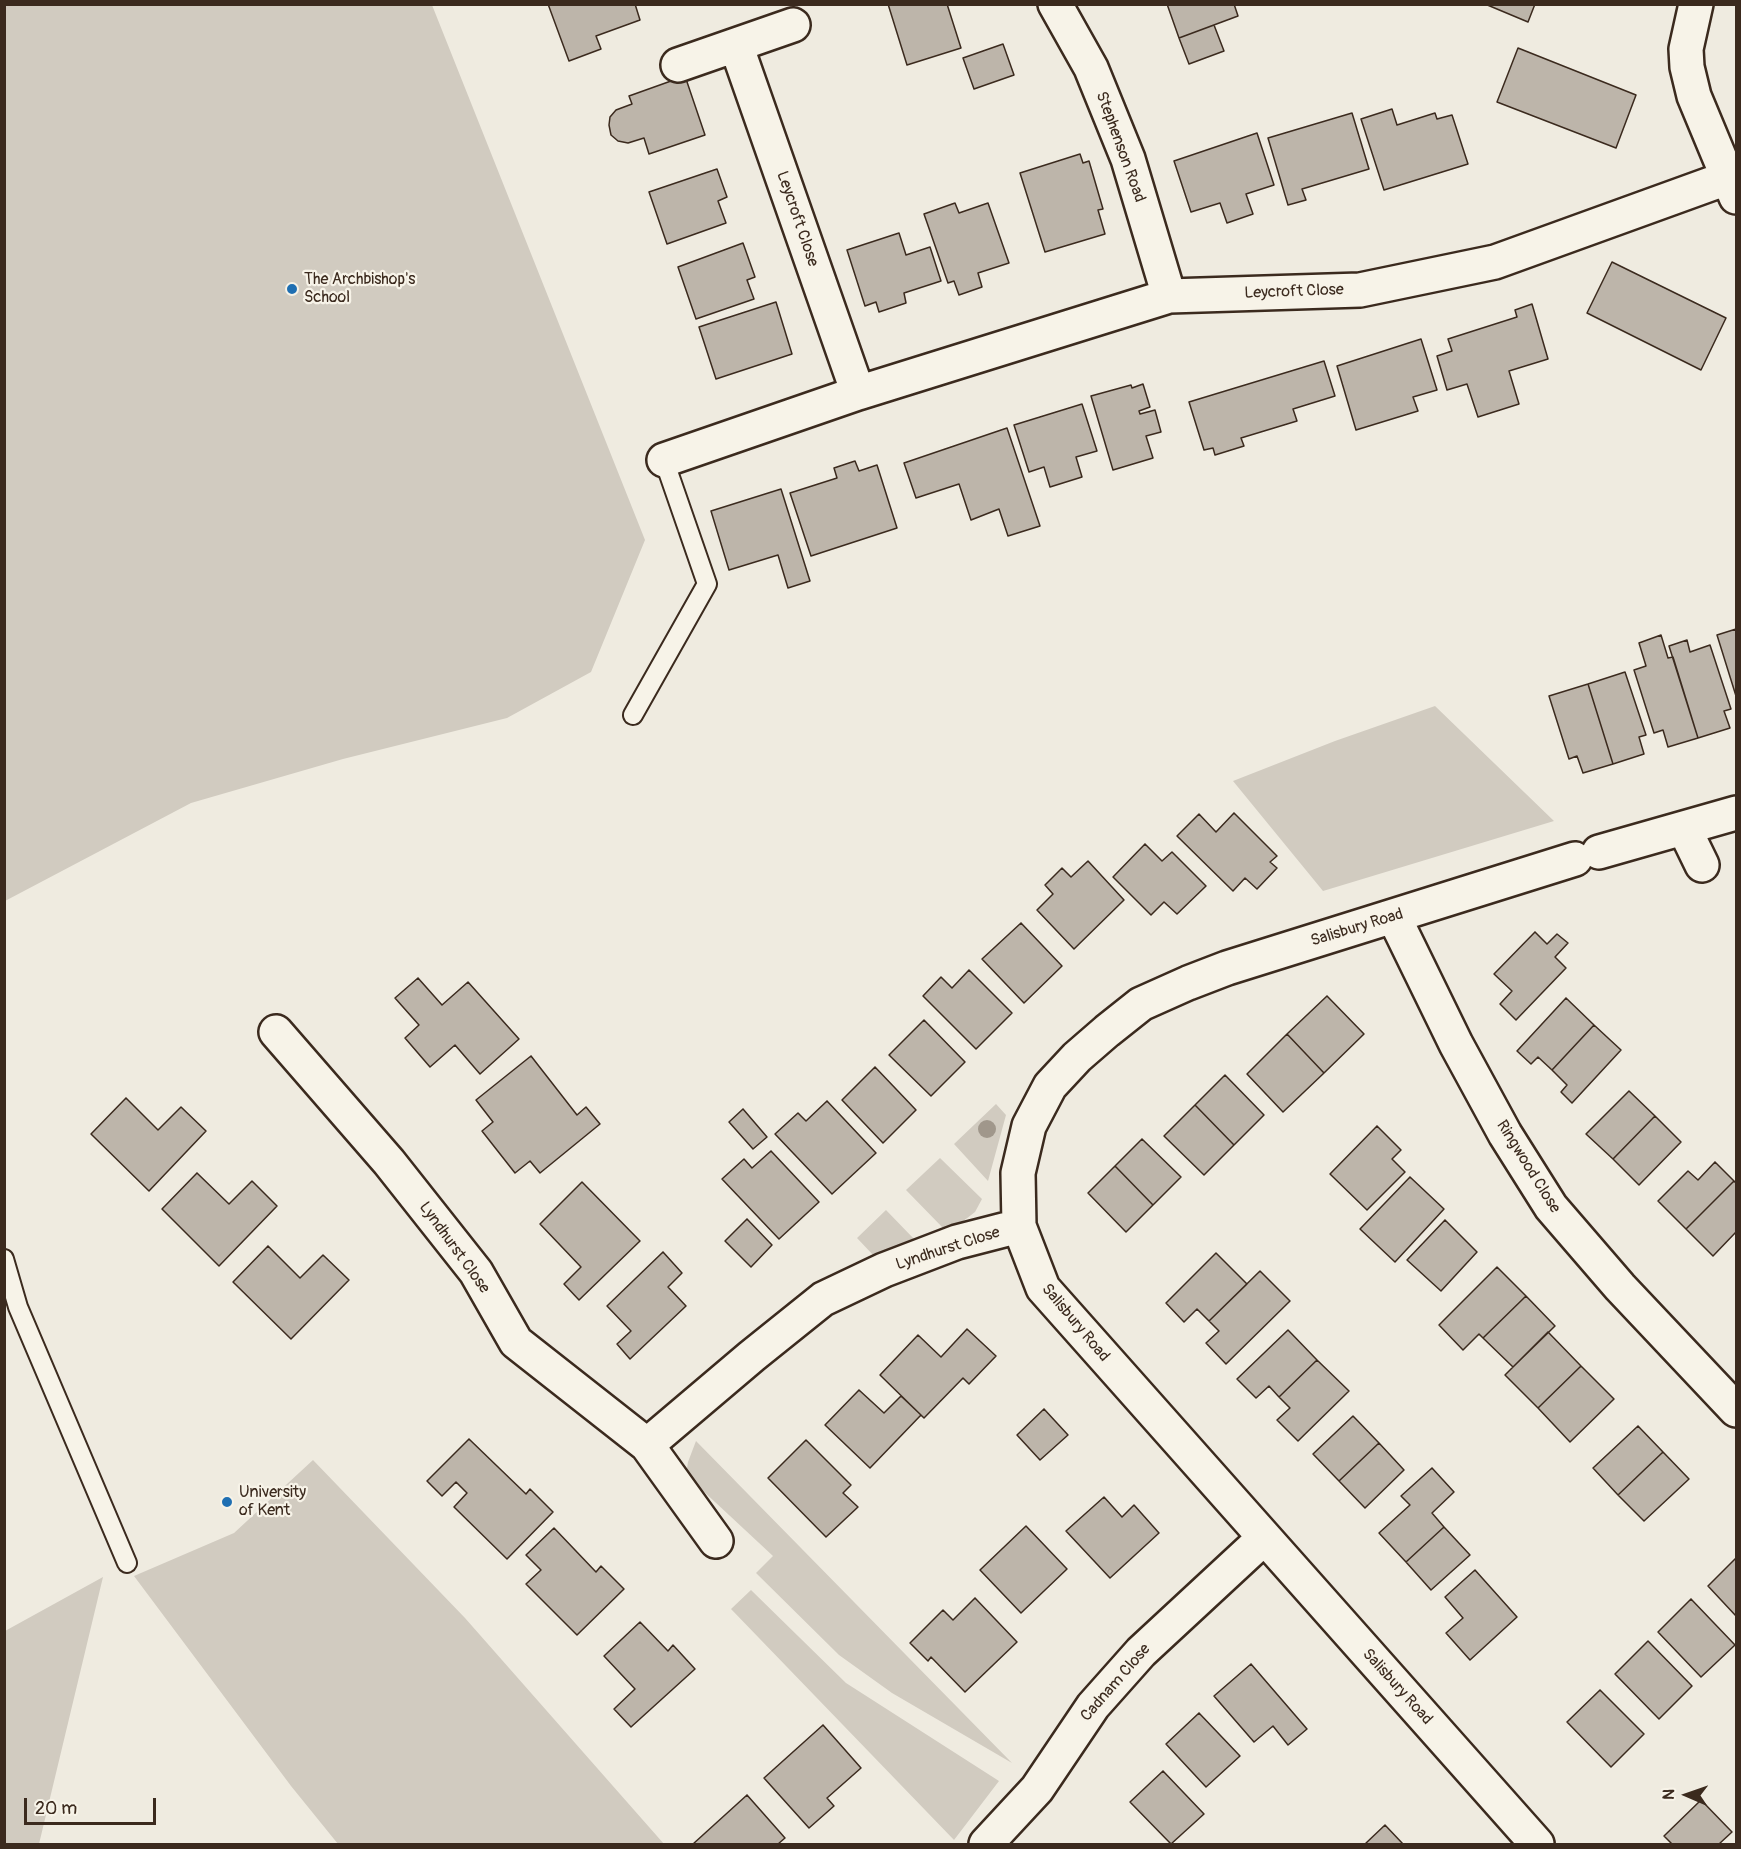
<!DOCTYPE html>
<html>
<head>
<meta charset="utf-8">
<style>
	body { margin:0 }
	#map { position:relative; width:1741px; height:1849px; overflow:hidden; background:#efebe0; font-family:Pangolin,sans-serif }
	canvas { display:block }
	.frame { position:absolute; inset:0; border:6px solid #3b2a1e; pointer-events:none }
	.north { position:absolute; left:1657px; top:1765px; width:60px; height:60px; -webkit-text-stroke:4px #f7f3e8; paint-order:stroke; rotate:272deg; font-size:16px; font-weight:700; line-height:24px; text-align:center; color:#3b2a1e }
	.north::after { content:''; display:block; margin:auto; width:21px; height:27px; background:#3b2a1e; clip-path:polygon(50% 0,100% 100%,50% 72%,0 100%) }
	.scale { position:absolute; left:24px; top:1798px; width:132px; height:27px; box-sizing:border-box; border:3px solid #3b2a1e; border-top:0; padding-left:8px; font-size:18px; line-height:21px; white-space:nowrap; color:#3b2a1e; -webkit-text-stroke:4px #f7f3e8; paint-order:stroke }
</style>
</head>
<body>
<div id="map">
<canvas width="1741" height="1849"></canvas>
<div class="frame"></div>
<div class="north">N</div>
<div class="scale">20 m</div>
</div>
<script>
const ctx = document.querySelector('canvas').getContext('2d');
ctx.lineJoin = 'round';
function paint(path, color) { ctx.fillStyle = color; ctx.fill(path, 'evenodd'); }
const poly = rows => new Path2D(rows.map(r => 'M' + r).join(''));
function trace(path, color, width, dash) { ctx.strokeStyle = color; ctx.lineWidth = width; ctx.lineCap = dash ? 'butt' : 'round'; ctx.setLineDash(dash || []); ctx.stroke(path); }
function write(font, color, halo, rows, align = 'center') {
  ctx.font = font + ' Pangolin,sans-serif'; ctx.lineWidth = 4.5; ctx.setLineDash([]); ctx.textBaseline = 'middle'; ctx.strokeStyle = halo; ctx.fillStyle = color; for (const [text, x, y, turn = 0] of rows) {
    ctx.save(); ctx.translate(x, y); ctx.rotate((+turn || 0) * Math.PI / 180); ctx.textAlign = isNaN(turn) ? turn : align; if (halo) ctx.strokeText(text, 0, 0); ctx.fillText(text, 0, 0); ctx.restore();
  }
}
paint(poly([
	[4,5,432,5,645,540,591,672,507,718,343,759,191,803,5,901],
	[1435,706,1554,821,1323,891,1233,781,1335,741],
	[996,1104,1006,1115,988,1181,954,1144],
	[940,1158,982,1199,975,1212,962,1222,944,1229,906,1190],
	[886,1210,915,1240,874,1256,857,1238],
	[696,1441,1012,1763,892,1693,839,1655,756,1573,773,1556,686,1475,688,1462],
	[313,1460,465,1618,664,1844,338,1844,291,1786,134,1576,234,1533],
	[103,1577,39,1844,5,1844,5,1631],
	[751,1590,846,1683,999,1781,954,1840,731,1609]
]), '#d1cbc0');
const building = poly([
	[548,4,635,4,640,20,596,36,601,49,569,61,548,4],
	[888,4,947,4,961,48,907,65,888,4],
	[1167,4,1234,4,1238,16,1179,38,1167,4],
	[1485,4,1535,4,1528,22,1485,4],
	[1214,25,1224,51,1189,64,1179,38,1214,25],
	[1003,44,1014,75,974,89,963,58,1003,44],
	[1518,48,1636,95,1616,148,1497,102,1518,48],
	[685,76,705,135,649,154,644,138,628,143,618,141,611,135,609,125,610,117,616,110,632,104,629,96,685,76],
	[1392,109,1397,125,1435,113,1437,119,1452,115,1468,164,1384,190,1361,119,1392,109],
	[1352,113,1369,169,1302,189,1306,200,1288,205,1268,138,1352,113],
	[1257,133,1274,185,1246,194,1253,214,1227,223,1220,203,1191,212,1174,161,1257,133],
	[1080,154,1083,163,1089,161,1103,209,1098,210,1105,234,1045,252,1020,173,1080,154],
	[717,169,727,197,718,201,726,223,667,244,649,192,717,169],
	[955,203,959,213,988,203,1009,263,978,273,982,287,959,295,954,281,948,283,924,214,955,203],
	[899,233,906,255,930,247,941,281,904,293,906,303,879,312,876,302,865,306,847,250,899,233],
	[743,243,755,277,747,280,754,299,696,319,678,267,743,243],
	[1612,262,1726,318,1701,370,1587,313,1612,262],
	[776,302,792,354,716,379,699,327,776,302],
	[1532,304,1548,359,1509,371,1519,404,1478,417,1467,384,1447,390,1437,356,1452,351,1448,339,1517,317,1515,310,1532,304],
	[1421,339,1437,390,1413,397,1418,411,1356,430,1337,366,1421,339],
	[1324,361,1335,396,1293,409,1297,421,1241,438,1244,446,1215,455,1213,448,1204,450,1189,402,1324,361],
	[1143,384,1150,407,1139,411,1140,414,1155,410,1161,432,1146,436,1153,458,1113,470,1091,396,1131,385,1132,388,1143,384],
	[1082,404,1097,451,1076,457,1082,477,1050,487,1044,467,1029,472,1014,425,1082,404],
	[1007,428,1040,526,1008,536,999,509,971,520,959,484,916,498,904,463,1007,428],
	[855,461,859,471,877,465,897,528,811,556,790,493,837,478,834,468,855,461],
	[781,489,810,581,788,588,778,555,729,570,711,511,781,489],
	[1736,629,1736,696,1717,635,1736,629],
	[1661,635,1668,658,1673,657,1698,738,1668,747,1663,730,1654,733,1634,670,1646,666,1639,643,1661,635],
	[1687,640,1690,652,1710,645,1731,709,1724,711,1730,728,1698,738,1669,646,1687,640],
	[1625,672,1646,735,1639,737,1644,754,1613,764,1588,684,1625,672],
	[1588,684,1613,764,1583,773,1577,756,1569,759,1549,696,1588,684],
	[1234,813,1277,856,1270,862,1277,868,1257,889,1245,878,1233,891,1177,836,1199,814,1216,832,1234,813],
	[1145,844,1162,861,1172,852,1206,886,1177,914,1164,902,1151,915,1113,877,1145,844],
	[1088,861,1124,900,1074,949,1037,910,1053,894,1045,885,1062,868,1071,877,1088,861],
	[1021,923,1062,966,1024,1003,982,959,1021,923],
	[1535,932,1547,944,1557,934,1568,943,1555,957,1566,968,1516,1020,1500,1004,1512,991,1494,974,1535,932],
	[969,970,1012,1013,976,1049,923,996,941,977,952,988,969,970],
	[418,978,442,1005,468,982,519,1039,480,1074,455,1045,430,1067,405,1038,419,1025,395,998,418,978],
	[1327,996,1364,1034,1324,1073,1287,1034,1327,996],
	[1566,998,1594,1025,1552,1070,1538,1057,1531,1064,1517,1051,1566,998],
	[924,1020,965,1062,931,1096,889,1055,924,1020],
	[1594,1025,1621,1050,1572,1103,1561,1092,1567,1085,1552,1070,1594,1025],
	[1287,1034,1324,1073,1283,1112,1247,1074,1287,1034],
	[531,1056,577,1115,586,1107,600,1124,540,1173,530,1161,515,1173,482,1131,493,1122,476,1100,531,1056],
	[875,1067,916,1110,883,1143,842,1100,875,1067],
	[1225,1075,1264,1115,1234,1145,1195,1105,1225,1075],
	[1629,1091,1655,1116,1613,1159,1586,1134,1629,1091],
	[126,1098,158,1130,181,1107,206,1131,149,1191,91,1134,126,1098],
	[827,1101,876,1153,832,1194,775,1134,798,1113,806,1121,827,1101],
	[1195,1105,1234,1145,1204,1175,1164,1136,1195,1105],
	[743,1109,767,1137,753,1149,729,1122,743,1109],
	[1655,1116,1681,1142,1639,1185,1613,1159,1655,1116],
	[1377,1126,1401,1150,1392,1159,1405,1172,1367,1210,1330,1174,1377,1126],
	[1142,1139,1181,1177,1153,1205,1115,1166,1142,1139],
	[771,1151,819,1202,779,1239,722,1179,744,1159,752,1168,771,1151],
	[1715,1162,1734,1181,1686,1229,1658,1201,1688,1171,1698,1180,1715,1162],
	[1115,1166,1153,1205,1126,1232,1088,1193,1115,1166],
	[197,1173,229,1204,252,1181,277,1206,219,1266,162,1209,197,1173],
	[1410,1177,1444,1209,1395,1262,1360,1229,1410,1177],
	[1734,1181,1736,1183,1736,1232,1713,1256,1686,1229,1734,1181],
	[582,1182,640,1241,579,1300,564,1284,581,1267,540,1224,582,1182],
	[747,1219,772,1245,751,1267,725,1241,747,1219],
	[1445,1220,1477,1252,1441,1291,1407,1260,1445,1220],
	[268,1246,300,1278,323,1255,349,1280,291,1339,233,1282,268,1246],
	[663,1252,682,1273,668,1287,686,1306,630,1359,617,1344,631,1331,607,1306,663,1252],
	[1216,1253,1247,1284,1209,1321,1197,1309,1184,1322,1166,1303,1216,1253],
	[1497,1267,1526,1296,1483,1338,1479,1334,1463,1350,1439,1325,1497,1267],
	[1260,1271,1290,1301,1226,1364,1206,1343,1219,1331,1209,1321,1260,1271],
	[1526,1296,1555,1326,1513,1367,1483,1338,1526,1296],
	[967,1329,996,1356,969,1384,963,1378,924,1418,880,1375,918,1335,941,1357,967,1329],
	[1288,1330,1317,1360,1279,1397,1269,1386,1256,1398,1237,1379,1288,1330],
	[1548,1332,1581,1366,1538,1408,1505,1375,1548,1332],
	[1317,1360,1349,1391,1298,1441,1277,1420,1290,1408,1279,1397,1317,1360],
	[1581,1366,1614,1399,1570,1442,1538,1408,1581,1366],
	[859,1390,884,1413,901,1396,921,1415,870,1468,825,1425,859,1390],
	[1044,1409,1068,1435,1040,1460,1017,1435,1044,1409],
	[1353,1416,1379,1443,1339,1481,1313,1454,1353,1416],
	[1638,1426,1663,1452,1618,1495,1593,1468,1638,1426],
	[469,1439,526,1494,530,1489,553,1512,507,1559,454,1507,467,1493,456,1482,442,1496,427,1481,469,1439],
	[806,1440,851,1485,843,1493,858,1507,826,1537,768,1478,806,1440],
	[1379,1443,1404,1470,1365,1508,1339,1481,1379,1443],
	[1663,1452,1689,1479,1644,1521,1618,1495,1663,1452],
	[1432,1468,1454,1492,1432,1513,1444,1527,1406,1562,1379,1533,1410,1505,1401,1496,1432,1468],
	[1104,1497,1122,1517,1134,1505,1159,1533,1110,1578,1066,1531,1104,1497],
	[1026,1526,1067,1569,1021,1613,980,1570,1026,1526],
	[1444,1527,1470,1555,1431,1590,1406,1562,1444,1527],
	[554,1528,596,1572,601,1566,624,1589,577,1635,526,1584,541,1570,526,1555,554,1528],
	[1736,1558,1736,1616,1708,1586,1736,1558],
	[1475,1570,1517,1617,1470,1660,1446,1633,1463,1618,1445,1597,1475,1570],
	[975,1598,1017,1642,965,1692,931,1657,928,1661,910,1643,943,1610,953,1620,975,1598],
	[1691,1599,1735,1645,1701,1677,1658,1632,1691,1599],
	[640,1622,668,1651,673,1645,695,1669,631,1727,614,1709,635,1689,604,1656,640,1622],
	[1648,1641,1692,1686,1659,1719,1615,1674,1648,1641],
	[1251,1664,1307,1729,1288,1745,1273,1726,1254,1742,1214,1696,1251,1664],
	[1600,1690,1644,1734,1611,1767,1567,1722,1600,1690],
	[1199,1713,1240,1756,1206,1787,1166,1744,1199,1713],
	[823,1725,861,1768,827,1798,834,1806,809,1828,764,1778,823,1725],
	[1163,1771,1204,1814,1171,1844,1130,1802,1163,1771],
	[747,1795,785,1838,778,1844,693,1844,747,1795],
	[1701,1800,1732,1832,1719,1844,1672,1844,1664,1836,1701,1800],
	[1385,1825,1403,1844,1365,1844,1385,1825]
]);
paint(building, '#bdb5aa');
trace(building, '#3b2a1e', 1.5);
const service = poly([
	[633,715,707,584,664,460],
	[4,1259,18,1307,127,1563]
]);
const minor = poly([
	[1055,4,1091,68,1128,159,1169,296],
	[1696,4,1686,49,1687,67,1694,96,1736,197],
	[736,45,858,393],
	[678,65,793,25],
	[664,460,858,393,1169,296,1360,290,1495,262,1727,178],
	[1684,828,1702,865],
	[1599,852,1736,813],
	[1394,917,1456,1044,1505,1134,1551,1207,1620,1287,1736,1410],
	[276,1032,389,1162,476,1272,516,1342,647,1445,752,1356,823,1299,884,1270,957,1242,1019,1226],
	[647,1445,716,1541],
	[986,1844,1037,1789,1093,1706,1141,1652,1264,1538],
	[1537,1844,1043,1288,1019,1226,1018,1173,1029,1126,1050,1086,1077,1057,1107,1031,1141,1004,1188,983,1227,968,1575,859]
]);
trace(service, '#3b2a1e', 22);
trace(minor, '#3b2a1e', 38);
trace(service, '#f7f3e8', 18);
trace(minor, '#f7f3e8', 33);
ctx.fillStyle = '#a0978b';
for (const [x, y] of [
	[987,1129]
]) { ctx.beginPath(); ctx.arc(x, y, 9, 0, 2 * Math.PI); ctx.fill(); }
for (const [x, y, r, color] of [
	[292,289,6,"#1f6fb2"],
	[227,1502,6,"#1f6fb2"]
]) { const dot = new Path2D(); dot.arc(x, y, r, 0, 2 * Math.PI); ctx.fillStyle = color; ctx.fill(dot); trace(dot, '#f7f3e8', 2); }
write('16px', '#3b2a1e', '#f7f3e8', [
	["Stephenson Road",1120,147,70],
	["Leycroft Close",797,219,71],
	["Leycroft Close",1294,292,-2],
	["Salisbury Road",1357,928,-17],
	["Ringwood Close",1528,1167,58],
	["Lyndhurst Close",454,1248,54],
	["Lyndhurst Close",948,1249,-18],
	["Salisbury Road",1075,1323,50],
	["Cadnam Close",1116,1683,-49],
	["Salisbury Road",1397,1687,48]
]);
write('16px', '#3b2a1e', '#f7f3e8', [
	["The Archbishop's",304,280],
	["School",304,298],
	["University",239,1493],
	["of Kent",239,1511]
], 'left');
</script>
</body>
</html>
